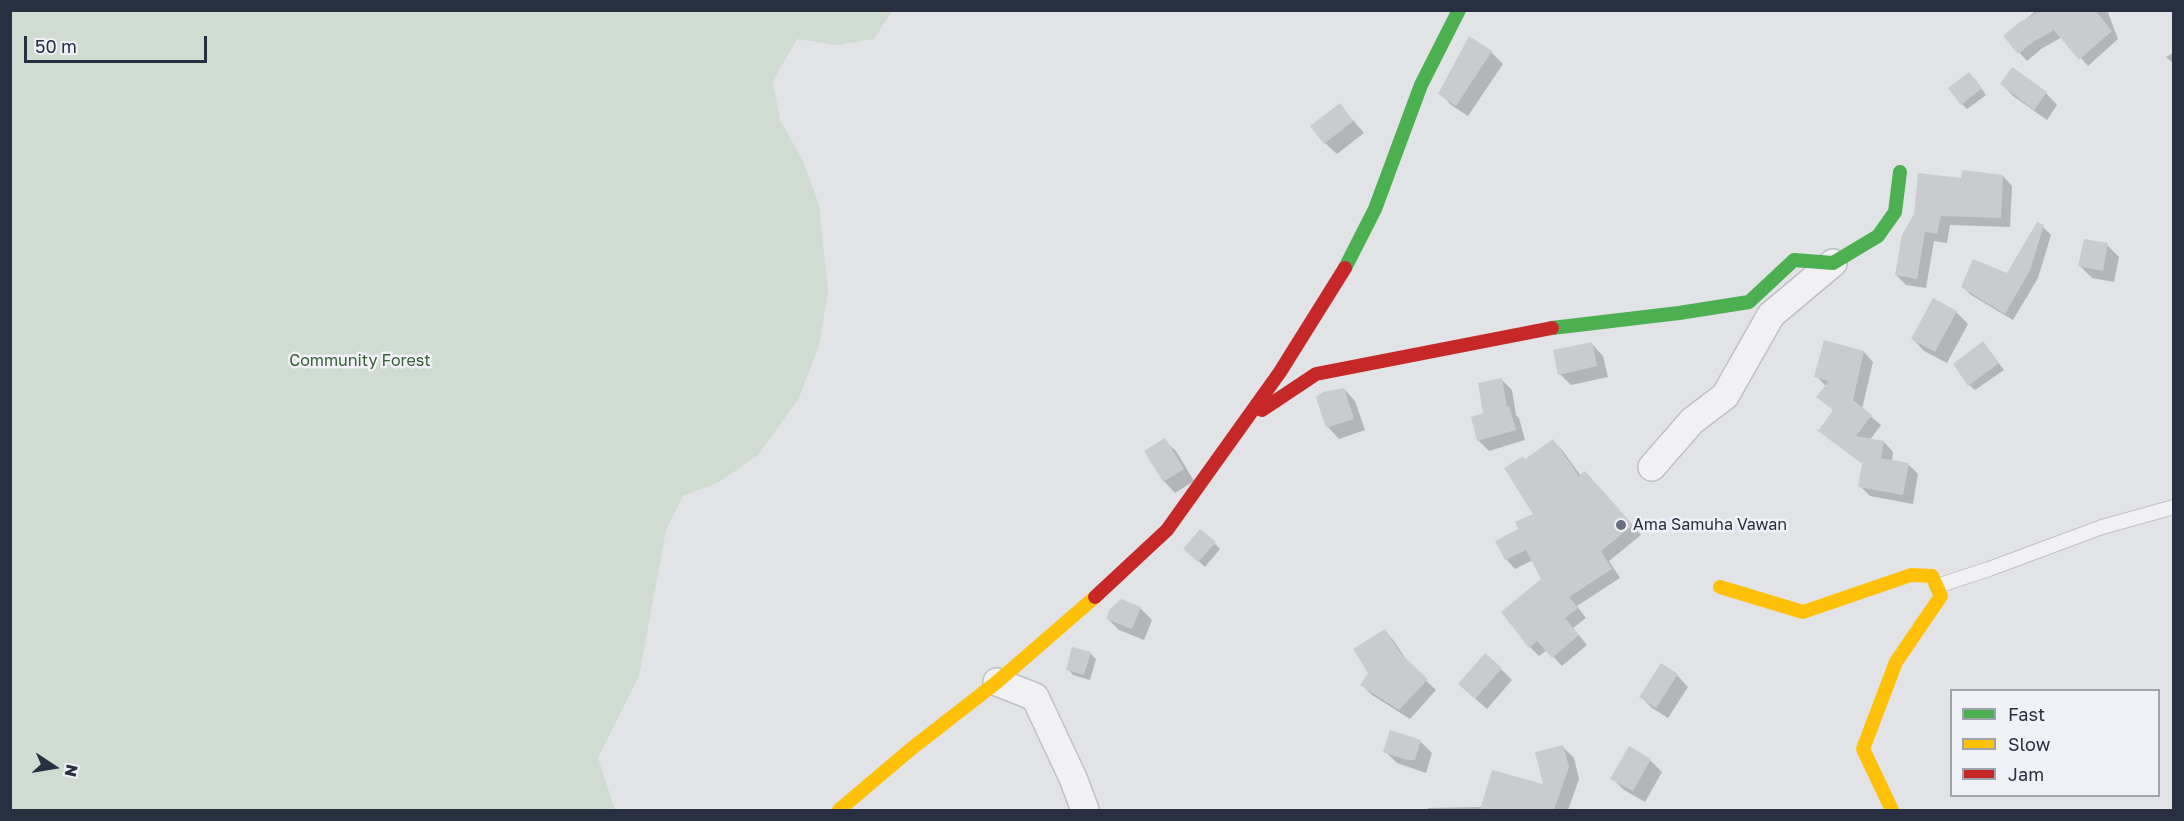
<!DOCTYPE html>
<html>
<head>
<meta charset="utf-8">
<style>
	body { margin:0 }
	#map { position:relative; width:2184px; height:821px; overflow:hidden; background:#e1e3e7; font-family:"Golos Text",sans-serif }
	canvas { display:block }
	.frame { position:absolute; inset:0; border:12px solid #272f41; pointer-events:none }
	.legend { position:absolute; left:1950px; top:689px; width:210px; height:108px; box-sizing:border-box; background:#eff1f7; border:2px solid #9fa3ae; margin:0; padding:8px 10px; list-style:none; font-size:18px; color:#272f41 }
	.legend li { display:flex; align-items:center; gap:12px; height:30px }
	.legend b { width:30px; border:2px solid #9fa3ae }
	.north { position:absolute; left:24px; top:737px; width:60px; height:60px; -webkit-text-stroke:4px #eff1f7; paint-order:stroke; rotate:102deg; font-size:16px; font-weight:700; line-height:24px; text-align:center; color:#272f41 }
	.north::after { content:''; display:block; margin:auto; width:21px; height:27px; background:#272f41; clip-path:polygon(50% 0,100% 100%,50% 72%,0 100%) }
	.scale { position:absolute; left:24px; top:36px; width:183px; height:27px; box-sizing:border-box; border:3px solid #272f41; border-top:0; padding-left:8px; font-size:18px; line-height:21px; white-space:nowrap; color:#272f41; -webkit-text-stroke:4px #eff1f7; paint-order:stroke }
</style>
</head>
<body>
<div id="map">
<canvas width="2184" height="821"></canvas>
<div class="frame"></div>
<ul class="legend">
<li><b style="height:8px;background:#4caf50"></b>Fast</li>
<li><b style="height:8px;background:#ffc107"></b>Slow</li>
<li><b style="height:8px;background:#c62828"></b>Jam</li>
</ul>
<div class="north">N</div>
<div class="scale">50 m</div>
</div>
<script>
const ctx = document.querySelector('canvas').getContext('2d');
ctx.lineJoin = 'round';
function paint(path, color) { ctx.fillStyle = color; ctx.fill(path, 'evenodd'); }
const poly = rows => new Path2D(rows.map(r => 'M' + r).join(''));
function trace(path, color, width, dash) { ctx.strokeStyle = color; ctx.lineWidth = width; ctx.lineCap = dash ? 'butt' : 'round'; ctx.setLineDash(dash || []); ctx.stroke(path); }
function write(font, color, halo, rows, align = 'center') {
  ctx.font = font + ' "Golos Text",sans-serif'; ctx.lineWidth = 5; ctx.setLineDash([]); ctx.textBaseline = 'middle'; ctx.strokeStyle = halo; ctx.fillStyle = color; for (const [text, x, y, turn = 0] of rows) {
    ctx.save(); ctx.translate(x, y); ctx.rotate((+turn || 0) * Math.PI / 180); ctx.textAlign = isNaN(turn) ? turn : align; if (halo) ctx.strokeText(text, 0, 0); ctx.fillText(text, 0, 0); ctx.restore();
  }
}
paint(poly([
	[10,11,892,11,874,39,837,45,797,39,773,81,780,120,803,161,819,205,828,292,819,345,799,398,758,455,719,482,683,496,666,530,639,676,598,758,615,810,11,810]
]), '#d0dbd2');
paint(poly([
	[2037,10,2107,10,2118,39,2088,66,2062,37,2041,49,2027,61,2005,36],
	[1491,52,1503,64,1468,116,1451,105,1440,93],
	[2174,52,2174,64,2166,57],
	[1975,79,1986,95,1967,109,1962,104],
	[2002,84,2046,93,2057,105,2047,120,2013,96],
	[1340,105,1364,133,1337,154,1325,143],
	[2003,176,2012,186,2010,227,1950,225,1947,243,1934,241,1926,288,1906,285,1896,275,1903,236,1962,179],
	[2043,227,2051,235,2038,278,2013,320,1971,295,1963,287,2008,274],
	[2107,245,2119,257,2114,282,2092,278,2080,266],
	[1956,312,1968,324,1947,363,1924,351,1913,339],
	[1592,344,1603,356,1608,377,1571,385,1560,374],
	[1988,349,2004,370,1975,390,1969,385],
	[1864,352,1873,362,1862,409,1881,425,1870,440,1884,442,1893,452,1892,461,1908,464,1918,474,1913,504,1870,496,1860,486,1864,465,1819,431,1834,411,1818,397,1826,386,1816,376],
	[1502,380,1512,390,1516,415,1519,418,1525,440,1489,451,1479,441,1472,418,1485,414],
	[1344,389,1355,401,1365,430,1339,439,1328,427],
	[1164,440,1176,451,1194,481,1175,493,1164,481],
	[1553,441,1562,450,1581,476,1594,482,1641,535,1609,561,1620,578,1577,606,1586,618,1573,628,1587,645,1562,666,1547,650,1539,656,1530,647,1543,580,1533,560,1515,569,1506,559,1520,530,1536,515,1523,458,1526,460],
	[1215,544,1220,549,1205,567,1190,554],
	[1140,608,1152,620,1144,640,1119,630,1108,619],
	[1385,631,1394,641,1409,664,1436,690,1410,719,1372,695,1362,685,1370,673],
	[1090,653,1096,659,1090,680,1073,675,1068,669],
	[1501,669,1512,680,1487,709,1471,695],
	[1677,675,1688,687,1668,718,1652,708,1641,697],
	[1421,742,1432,753,1426,773,1397,763,1385,751],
	[1563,747,1574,758,1579,779,1568,810,1428,810,1428,808,1482,807,1545,786],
	[1650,760,1662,772,1645,802,1624,790,1612,778]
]), '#0003');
paint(poly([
	[2037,10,2095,10,2112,31,2079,60,2054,30,2033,42,2018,54,2003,36,2020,22,2038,12],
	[1469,36,1492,51,1456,106,1438,94],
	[2012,67,2047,92,2034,110,2000,84],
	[1969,72,1982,88,1961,105,1948,88],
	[1340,103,1353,121,1324,144,1310,126],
	[1962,170,2003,175,2001,218,1941,216,1937,234,1925,232,1917,279,1895,275,1902,235,1914,214,1918,173,1961,178],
	[2037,222,2044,225,2030,270,2005,314,1961,287,1973,259,2007,273],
	[2084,239,2108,243,2103,271,2078,266],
	[1933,298,1957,311,1935,352,1911,339],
	[1824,340,1864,351,1853,400,1872,415,1856,436,1884,441,1881,458,1909,463,1903,495,1858,487,1862,463,1815,429,1819,430,1833,410,1816,397,1829,381,1814,377],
	[1983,341,1999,363,1968,386,1953,364],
	[1592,342,1597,366,1558,375,1553,350],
	[1502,378,1507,407,1509,406,1516,430,1477,441,1471,417,1483,413,1478,383],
	[1344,388,1354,419,1326,428,1316,397,1323,392],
	[1165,438,1184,469,1163,482,1144,451],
	[1553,439,1579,476,1585,471,1633,525,1601,551,1612,569,1569,597,1578,608,1565,618,1579,635,1552,658,1537,641,1529,648,1501,612,1541,579,1526,550,1505,560,1495,541,1518,529,1515,522,1533,514,1504,468,1523,456,1524,460],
	[1200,529,1216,542,1198,562,1183,549],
	[1121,599,1141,607,1132,629,1106,619,1110,609],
	[1385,629,1401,654,1428,679,1399,710,1360,685,1368,673,1353,649],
	[1072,647,1091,652,1084,675,1066,670],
	[1485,653,1502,668,1475,699,1458,684],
	[1661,663,1678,674,1656,708,1639,697],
	[1390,730,1421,740,1415,760,1407,760,1383,752],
	[1563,745,1569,767,1554,810,1480,810,1492,770,1543,784,1535,752],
	[1629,746,1651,759,1633,791,1610,779]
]), '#c9cbcf');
const lane = poly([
	[1937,586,1989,569,2102,527,2174,507]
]);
const street = poly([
	[1652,467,1692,421,1725,396,1771,315,1833,263],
	[997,682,1035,697,1073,778,1085,810]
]);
trace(lane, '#bfc1c5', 16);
trace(street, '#bfc1c5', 30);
trace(lane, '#f1f1f3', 14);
trace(street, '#f1f1f3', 27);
trace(poly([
	[1345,268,1375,209,1421,85,1459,10],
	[1552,328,1679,313,1749,302,1794,260,1833,263,1878,236,1895,212,1900,172]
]), '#4caf50', 14);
trace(poly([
	[1720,587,1803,612,1911,575,1932,576,1941,596,1896,662,1863,749,1892,810],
	[839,810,911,749,997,682,1095,597]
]), '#ffc107', 14);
trace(poly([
	[1262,410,1316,374,1552,328],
	[1095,597,1167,530,1280,372,1345,268]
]), '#c62828', 14);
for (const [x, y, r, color] of [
	[1621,525,6,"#686e7b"]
]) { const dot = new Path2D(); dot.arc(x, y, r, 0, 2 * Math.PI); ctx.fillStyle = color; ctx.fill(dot); trace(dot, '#eff1f7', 2); }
write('16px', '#385e34', '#eff1f7', [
	["Community Forest",360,361]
]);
write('16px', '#272f41', '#eff1f7', [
	["Ama Samuha Vawan",1633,525]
], 'left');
</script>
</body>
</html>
